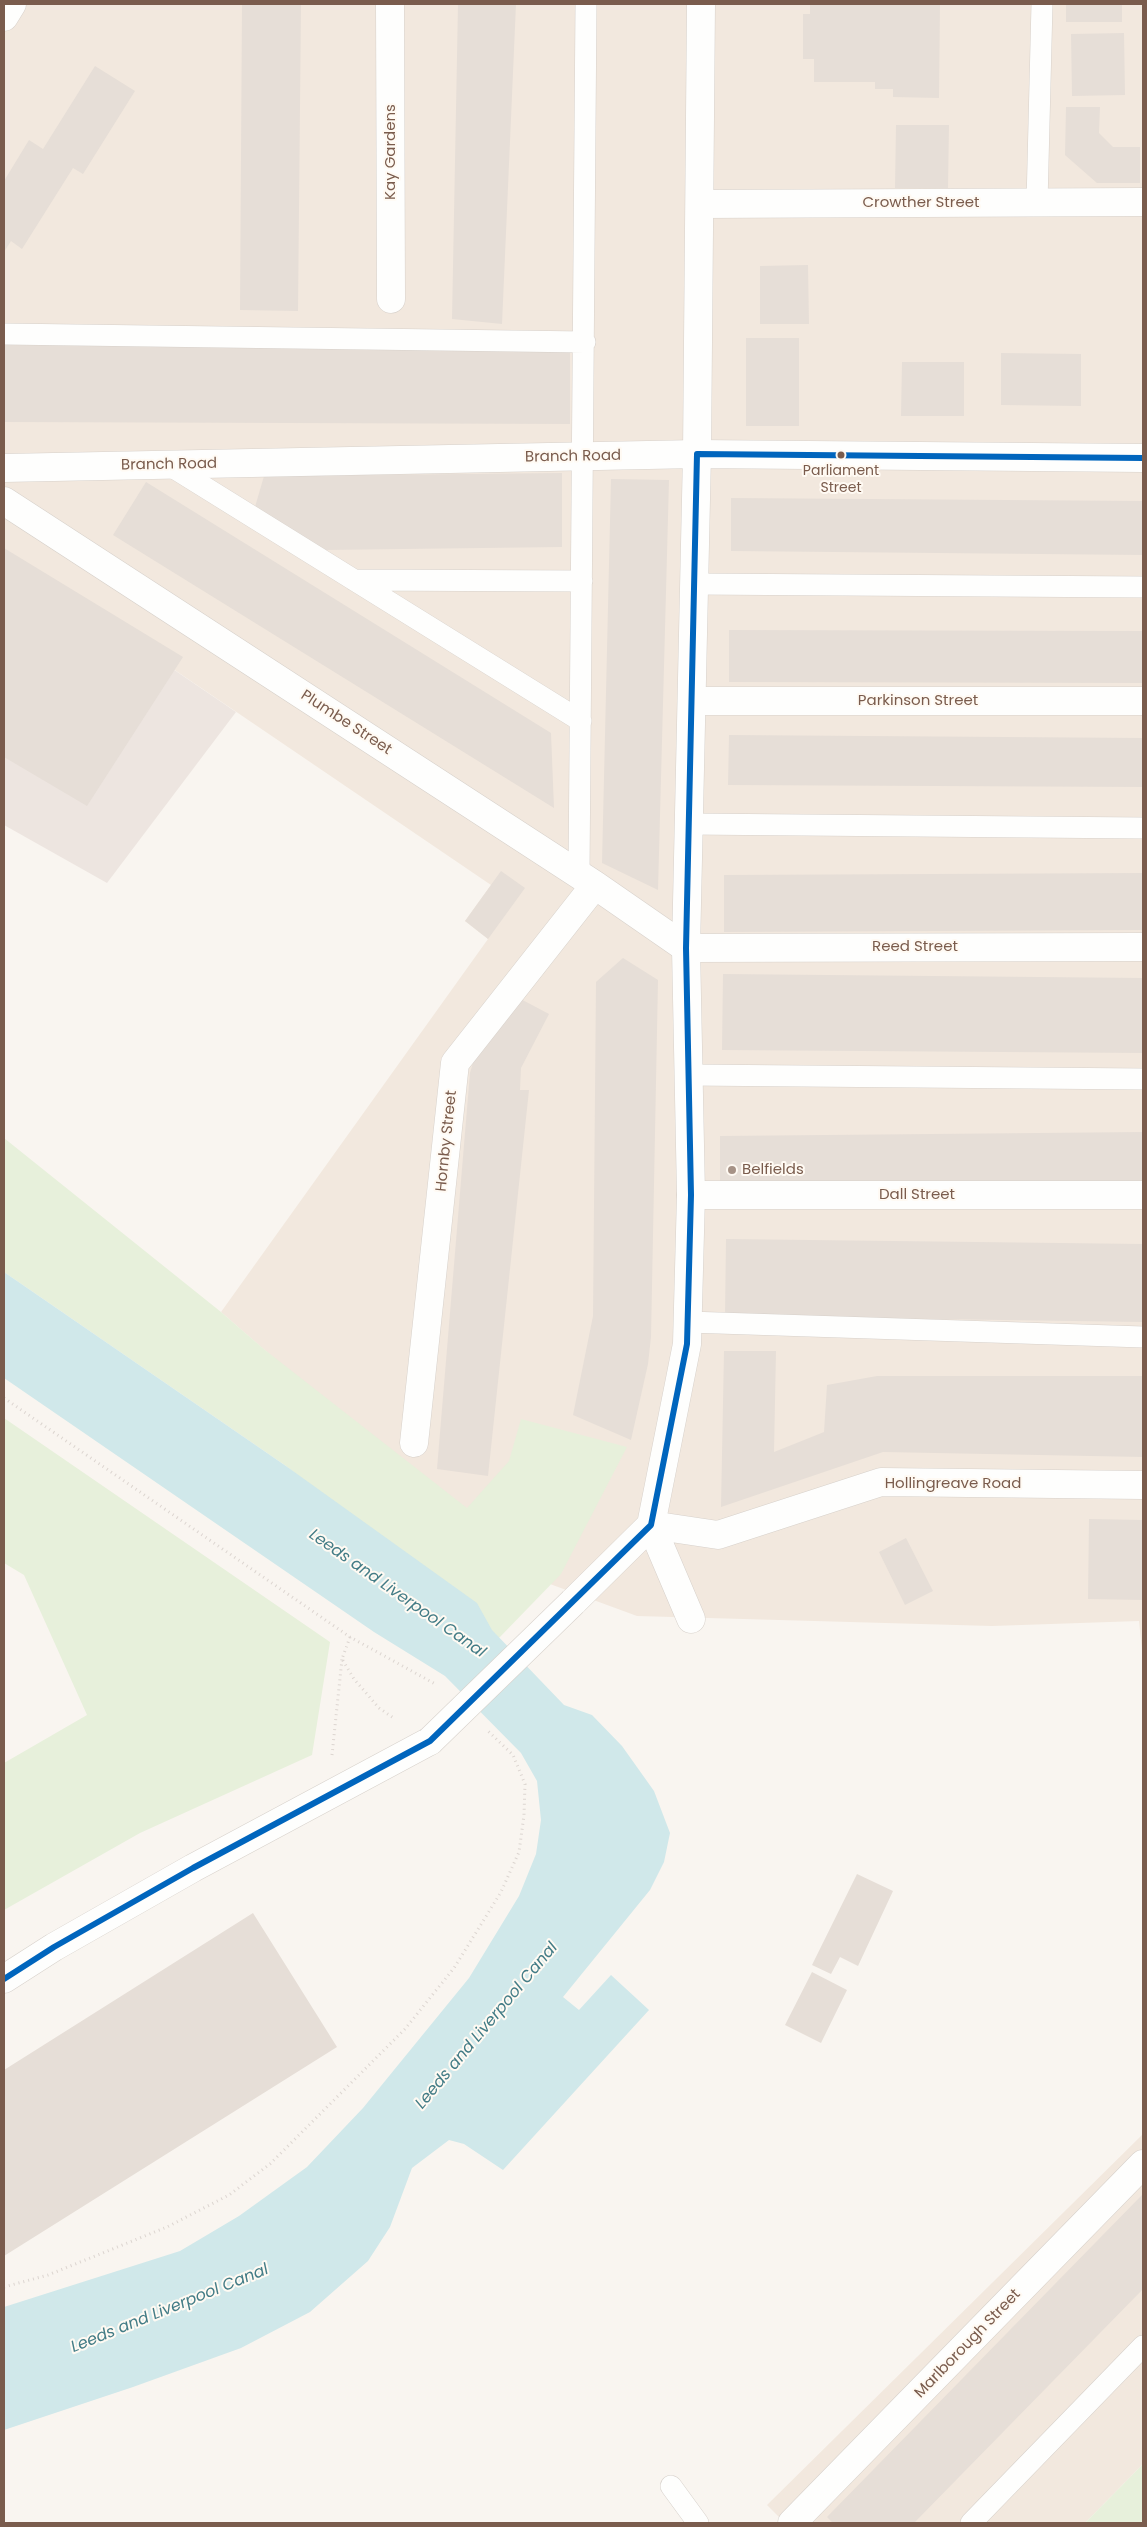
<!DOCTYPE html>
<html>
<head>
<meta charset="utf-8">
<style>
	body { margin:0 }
	#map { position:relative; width:1147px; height:2527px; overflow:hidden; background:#f9f5f0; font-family:Poppins,sans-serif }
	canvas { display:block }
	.frame { position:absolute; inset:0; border:5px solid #7a5c4d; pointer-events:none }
</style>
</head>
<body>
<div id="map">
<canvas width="1147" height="2527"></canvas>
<div class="frame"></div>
</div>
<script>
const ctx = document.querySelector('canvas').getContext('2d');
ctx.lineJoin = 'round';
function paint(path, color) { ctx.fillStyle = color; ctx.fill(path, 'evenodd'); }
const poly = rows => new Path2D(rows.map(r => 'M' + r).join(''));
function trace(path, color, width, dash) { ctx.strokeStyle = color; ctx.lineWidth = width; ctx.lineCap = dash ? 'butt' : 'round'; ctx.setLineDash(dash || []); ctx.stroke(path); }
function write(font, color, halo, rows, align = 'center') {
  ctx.font = font + ' Poppins,sans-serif'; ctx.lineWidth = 4; ctx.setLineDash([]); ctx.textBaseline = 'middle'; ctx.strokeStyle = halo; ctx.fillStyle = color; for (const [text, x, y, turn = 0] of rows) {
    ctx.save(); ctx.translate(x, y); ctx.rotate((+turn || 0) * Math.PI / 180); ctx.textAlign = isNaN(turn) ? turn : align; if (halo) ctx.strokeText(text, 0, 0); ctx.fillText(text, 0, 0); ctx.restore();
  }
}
paint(poly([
	[4,4,1143,4,1143,1660,1139,1621,992,1626,637,1616,520,1573,221,1312,488,939,465,921,491,885,4,554],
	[1143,2134,1143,2464,1085,2523,785,2523,767,2505]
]), '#f2e8de');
paint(poly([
	[4,554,236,712,107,883,4,825]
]), '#ede5e0');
paint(poly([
	[4,1138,221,1312,265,1350,467,1508,509,1461,521,1419,627,1447,561,1574,499,1638,286,1466,4,1272],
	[4,1418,330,1642,312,1755,140,1833,4,1910,4,1763,87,1715,24,1575,4,1563],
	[1143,2464,1143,2523,1085,2523]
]), '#e7f0db');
paint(poly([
	[4,1272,286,1466,477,1603,492,1630,564,1705,592,1715,622,1746,654,1791,670,1833,664,1862,650,1890,563,1997,579,2010,611,1975,649,2010,503,2170,464,2144,449,2140,412,2168,390,2227,368,2261,310,2312,241,2348,133,2387,4,2430,4,2307,180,2251,239,2216,307,2167,363,2108,469,1978,519,1896,536,1854,541,1820,537,1781,521,1753,445,1676,374,1632,4,1378]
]), '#d0e8ea');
paint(poly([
	[242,4,301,4,298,311,240,310],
	[458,4,516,4,502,324,452,319],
	[810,4,940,4,939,98,893,97,893,89,875,89,875,82,814,82,814,59,803,59,803,14,810,14],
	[1066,4,1122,4,1122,22,1066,22],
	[1124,33,1125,95,1072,96,1071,34],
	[95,66,135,91,83,174,73,168,22,249,11,241,4,252,4,181,29,140,43,149],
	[1066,107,1100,107,1099,133,1113,147,1140,147,1140,183,1097,183,1065,155],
	[896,125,949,125,948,188,895,188],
	[808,265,809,324,760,324,760,266],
	[746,338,799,338,799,426,746,426],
	[4,345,570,347,570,424,4,422],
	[1001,353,1081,354,1081,406,1001,405],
	[902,362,964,362,964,416,901,416],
	[562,473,562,547,325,550,255,507,264,476],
	[611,479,669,480,658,890,602,863],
	[146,482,551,733,554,808,113,535],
	[731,498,1143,501,1143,555,731,551],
	[4,548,183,657,87,806,4,757],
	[729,630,1143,631,1143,683,729,682],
	[729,735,1143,738,1143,787,728,785],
	[501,871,525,888,488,939,465,921],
	[1143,873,1143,930,724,932,724,875],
	[623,958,658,980,651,1337,648,1364,631,1440,573,1415,593,1316,596,982],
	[723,974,1143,978,1143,1053,722,1050],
	[515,996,549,1014,521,1068,520,1090,529,1090,488,1476,437,1469,470,1073,477,1049],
	[1143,1132,1143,1186,720,1191,720,1136],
	[726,1239,1143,1244,1143,1322,725,1316],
	[724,1351,776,1351,774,1452,824,1432,827,1385,877,1376,1143,1376,1143,1457,883,1452,721,1507],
	[1089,1519,1143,1520,1143,1600,1088,1599],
	[906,1538,933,1591,905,1605,879,1552],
	[857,1874,893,1891,858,1966,840,1957,831,1974,812,1965],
	[253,1913,337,2047,4,2256,4,2070],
	[812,1972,847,1990,821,2043,785,2025],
	[1143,2194,1143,2289,914,2523,833,2523,827,2517]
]), '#e6ded7');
const service = poly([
	[1037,203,1042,4],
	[4,334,585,342],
	[169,465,581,721],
	[354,580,582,581],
	[694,584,1143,587],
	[689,824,1143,828],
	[579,874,586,4],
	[689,1075,1143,1079],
	[688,1322,1143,1337],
	[671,2486,698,2523],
	[971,2523,1143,2346]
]);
const minor = poly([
	[390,4,391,299],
	[4,17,12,4],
	[700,204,1143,202],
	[4,468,697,454,1143,458],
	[4,501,595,885,686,948,1143,947],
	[692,701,1143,701],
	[691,1195,1143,1195],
	[414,1443,455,1063,595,885],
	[651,1525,718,1535,881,1482,1143,1485],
	[651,1525,691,1619],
	[792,2523,1143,2164]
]);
const tertiary = poly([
	[573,1602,651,1525,687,1344,691,1195,686,948,697,454,701,4],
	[4,1979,54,1947,193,1868,430,1741]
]);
trace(service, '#d7d1cb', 22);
trace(minor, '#d7d1cb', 29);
trace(tertiary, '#d7d1cb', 29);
trace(poly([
	[4,1398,350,1637,437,1685],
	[350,1637,342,1659,354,1679,379,1708,395,1719],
	[332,1755,342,1659],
	[4,2287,48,2275,167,2227,229,2195,270,2164,405,2029,454,1968,501,1892,519,1852,524,1815,525,1784,513,1755,488,1731]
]), '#dcd5d0', 3, [1, 4]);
trace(service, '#fefefd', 21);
trace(minor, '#fefefd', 28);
trace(tertiary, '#fefefd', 28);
const tertiaryBridge = poly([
	[430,1741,573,1602]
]);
trace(tertiaryBridge, '#d7d1cb', 29, []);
trace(tertiaryBridge, '#fefefd', 28);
trace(poly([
	[4,1979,54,1947,193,1868,430,1741,651,1525,687,1344,691,1195,686,948,697,454,1143,458]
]), '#0065bd', 6);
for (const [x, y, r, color] of [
	[841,455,4.5,"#7a5c4d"],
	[732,1170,5,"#a69286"]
]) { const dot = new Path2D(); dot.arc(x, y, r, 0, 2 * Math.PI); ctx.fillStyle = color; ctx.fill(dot); trace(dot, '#fffaf3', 2); }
write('14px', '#7a5c4d', '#fffaf3', [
	["Parliament",841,471],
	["Street",841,488]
]);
write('15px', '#7a5c4d', '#fffaf3', [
	["Kay Gardens",391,152,-90],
	["Crowther Street",921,203],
	["Branch Road",573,457,-1],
	["Branch Road",169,465,-1],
	["Parkinson Street",918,701],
	["Plumbe Street",346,723,33],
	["Reed Street",915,947],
	["Hornby Street",447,1141,-84],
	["Dall Street",917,1195],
	["Hollingreave Road",953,1484],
	["Marlborough Street",968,2344,-46]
]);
write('15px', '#7a5c4d', '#fffaf3', [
	["Belfields",742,1170]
], 'left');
write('italic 16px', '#437c86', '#fffaf3', [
	["Leeds and Liverpool Canal",397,1594,35],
	["Leeds and Liverpool Canal",487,2026,-50],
	["Leeds and Liverpool Canal",170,2309,-22]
]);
</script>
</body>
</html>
